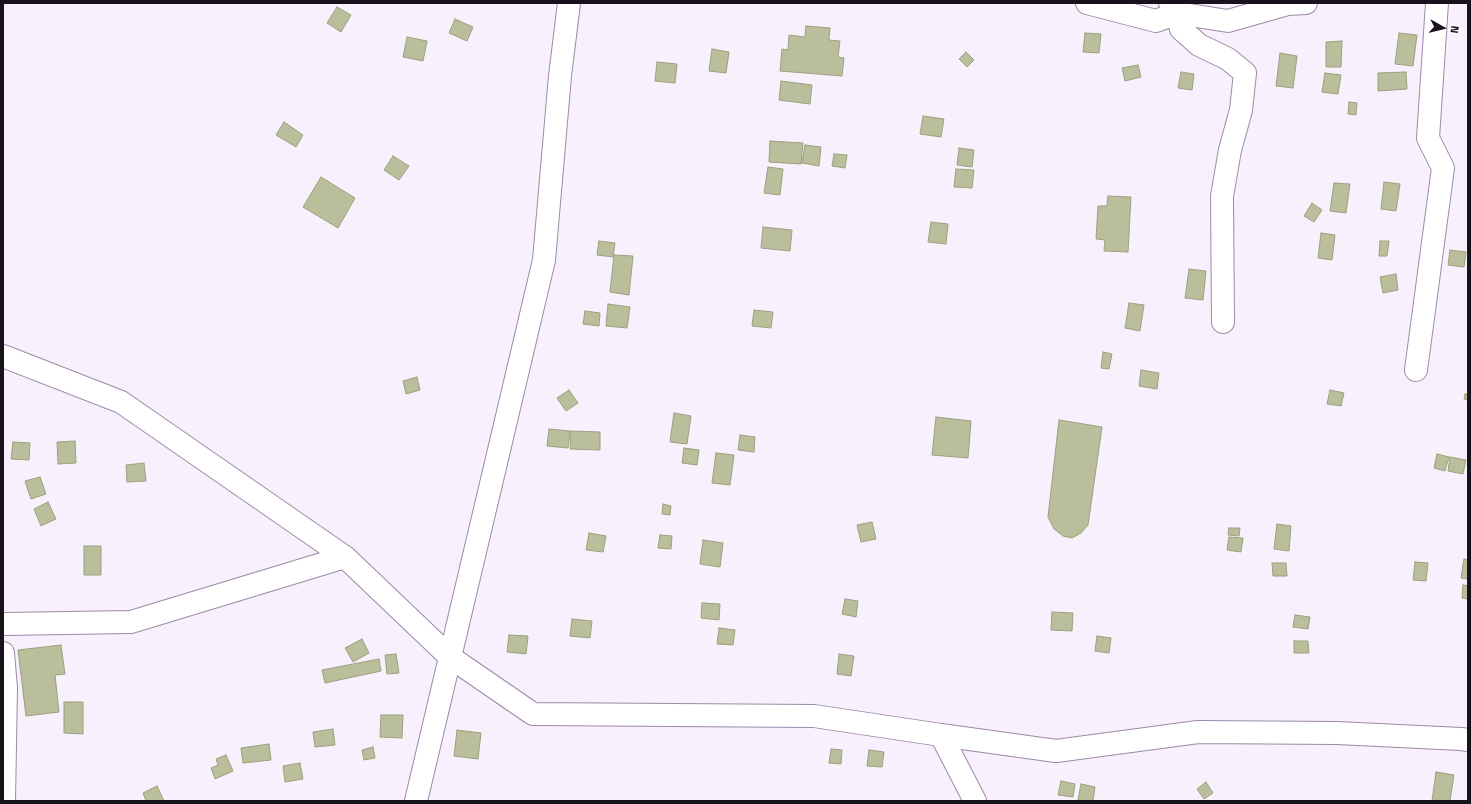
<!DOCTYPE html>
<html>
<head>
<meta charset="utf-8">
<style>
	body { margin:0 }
	#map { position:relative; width:1471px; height:804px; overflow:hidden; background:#f8f0fd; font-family:"Titillium Web",sans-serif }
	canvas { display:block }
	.frame { position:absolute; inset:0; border:4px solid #19121d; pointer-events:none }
	.north { position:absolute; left:1423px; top:8px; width:40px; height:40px; -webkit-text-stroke:3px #fff; paint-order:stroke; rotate:98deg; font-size:11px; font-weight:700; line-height:16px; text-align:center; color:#19121d }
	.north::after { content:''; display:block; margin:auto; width:14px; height:18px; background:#19121d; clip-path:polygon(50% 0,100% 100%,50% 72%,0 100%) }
</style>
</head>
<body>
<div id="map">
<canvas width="1471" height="804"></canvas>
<div class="frame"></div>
<div class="north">N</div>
</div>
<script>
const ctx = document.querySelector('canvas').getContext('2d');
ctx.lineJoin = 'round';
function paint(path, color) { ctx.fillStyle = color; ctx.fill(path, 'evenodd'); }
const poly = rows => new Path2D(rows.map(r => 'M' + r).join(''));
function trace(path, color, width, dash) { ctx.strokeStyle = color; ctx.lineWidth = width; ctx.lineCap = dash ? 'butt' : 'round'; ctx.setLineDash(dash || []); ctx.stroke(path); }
const building = poly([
	[337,7,351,15,341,32,327,23,337,7],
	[455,19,473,27,467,41,449,33,455,19],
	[806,26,830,28,829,40,840,41,838,57,844,58,842,76,780,71,782,49,788,50,789,35,805,37,806,26],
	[1085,33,1101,34,1099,53,1083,52,1085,33],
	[1399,33,1417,35,1413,66,1395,64,1399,33],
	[407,37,427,41,423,61,403,57,407,37],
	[1342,41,1341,67,1326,67,1326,42,1342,41],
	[712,49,729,52,726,73,709,71,712,49],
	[966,52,974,60,967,67,959,59,966,52],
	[1280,53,1297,56,1293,88,1276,86,1280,53],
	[657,62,677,64,675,83,655,81,657,62],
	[1138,65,1141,77,1125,81,1122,68,1138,65],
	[1181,72,1194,74,1192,90,1178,88,1181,72],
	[1406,72,1407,89,1378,91,1378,73,1406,72],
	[1325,73,1341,75,1338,94,1322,92,1325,73],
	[781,81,812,85,810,104,779,100,781,81],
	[1349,102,1357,103,1356,115,1348,114,1349,102],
	[923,116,944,119,941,137,920,134,923,116],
	[284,122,303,135,296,147,276,135,284,122],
	[770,141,803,143,801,164,769,162,770,141],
	[805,145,821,147,819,166,802,163,805,145],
	[959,148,974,150,972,167,957,165,959,148],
	[834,154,847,155,845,168,832,166,834,154],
	[393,156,409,166,399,180,384,170,393,156],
	[768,167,783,169,780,195,764,193,768,167],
	[956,169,974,170,972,188,954,187,956,169],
	[321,177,355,198,338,228,303,207,321,177],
	[1384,182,1400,184,1396,211,1381,209,1384,182],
	[1334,183,1350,184,1346,213,1330,211,1334,183],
	[1108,196,1131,197,1128,252,1104,251,1105,240,1096,239,1098,206,1107,206,1108,196],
	[1312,203,1322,210,1314,222,1304,216,1312,203],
	[931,222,948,224,946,244,928,242,931,222],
	[763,227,792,230,790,251,761,248,763,227],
	[1321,233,1335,235,1332,260,1318,258,1321,233],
	[599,241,615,243,613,257,597,255,599,241],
	[1380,241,1389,241,1387,256,1379,256,1380,241],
	[1450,250,1466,252,1464,267,1448,265,1450,250],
	[614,255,633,256,629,295,610,292,614,255],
	[1189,269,1206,271,1203,300,1185,298,1189,269],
	[1396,274,1398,290,1383,293,1380,277,1396,274],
	[1129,303,1144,305,1140,331,1125,328,1129,303],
	[608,304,630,307,627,328,606,326,608,304],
	[754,310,773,312,771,328,752,326,754,310],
	[585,311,600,313,599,326,583,324,585,311],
	[1103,352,1112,354,1109,369,1101,368,1103,352],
	[1141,370,1159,373,1157,389,1139,386,1141,370],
	[417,377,420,390,406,394,403,381,417,377],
	[569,390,578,403,566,411,557,398,569,390],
	[1330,390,1344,393,1341,406,1327,404,1330,390],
	[1465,394,1468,394,1468,400,1464,399,1465,394],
	[674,413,691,416,687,444,670,442,674,413],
	[936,417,971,421,968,458,932,455,936,417],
	[1059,420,1102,427,1088,525,1081,533,1072,538,1063,536,1054,529,1048,517,1059,420],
	[549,429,570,431,568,448,547,446,549,429],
	[571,431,600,432,600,450,570,449,571,431],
	[740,435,755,437,754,452,738,450,740,435],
	[75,441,76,463,58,464,57,442,75,441],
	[13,442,30,443,29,460,11,459,13,442],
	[684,448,699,450,697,465,682,463,684,448],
	[716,453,734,455,730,485,712,483,716,453],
	[1437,454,1449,457,1445,471,1434,468,1437,454],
	[1450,457,1466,460,1463,474,1448,471,1450,457],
	[144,463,146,481,127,482,126,465,144,463],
	[40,477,46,494,31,499,25,481,40,477],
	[48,502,56,519,41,526,34,509,48,502],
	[663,504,671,506,670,515,662,514,663,504],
	[872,522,876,539,861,542,857,525,872,522],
	[1277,524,1291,526,1289,551,1274,549,1277,524],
	[1229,528,1240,528,1239,536,1228,535,1229,528],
	[589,533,606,536,603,552,586,550,589,533],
	[660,535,672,536,671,549,658,548,660,535],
	[1229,537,1243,538,1241,552,1227,550,1229,537],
	[703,540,723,543,720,567,700,564,703,540],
	[84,546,101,546,101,575,84,575,84,546],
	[1464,559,1468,560,1468,579,1461,578,1464,559],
	[1415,562,1428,563,1426,581,1413,580,1415,562],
	[1272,563,1286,563,1287,576,1273,576,1272,563],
	[1463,585,1468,586,1468,599,1462,598,1463,585],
	[845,599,858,601,856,617,842,614,845,599],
	[702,603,720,604,719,620,701,618,702,603],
	[1052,612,1073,613,1072,631,1051,630,1052,612],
	[1295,615,1310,617,1308,629,1293,627,1295,615],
	[572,619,592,621,590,638,570,636,572,619],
	[719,628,735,630,733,645,717,644,719,628],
	[509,635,528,636,526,654,507,652,509,635],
	[1097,636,1111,638,1109,653,1095,651,1097,636],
	[362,639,369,653,353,662,345,648,362,639],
	[1294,641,1308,641,1309,653,1294,653,1294,641],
	[61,645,65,674,55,675,59,712,26,716,18,650,61,645],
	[396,654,399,673,387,674,385,655,396,654],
	[839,654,854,656,851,676,837,674,839,654],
	[379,659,381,671,325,683,322,670,379,659],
	[64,702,83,702,83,734,64,733,64,702],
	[381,715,403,715,402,738,380,737,381,715],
	[333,729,335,745,315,747,313,732,333,729],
	[457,730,481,733,478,759,454,756,457,730],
	[269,744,271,760,243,763,241,748,269,744],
	[373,747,375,758,364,760,362,750,373,747],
	[831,749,842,750,841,764,829,763,831,749],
	[869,750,884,752,882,767,867,766,869,750],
	[226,755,233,771,215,779,211,768,218,765,216,759,226,755],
	[300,763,303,779,285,782,283,766,300,763],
	[1436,772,1454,775,1450,801,1432,801,1436,772],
	[1061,781,1075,784,1073,797,1058,795,1061,781],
	[1206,782,1213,793,1204,799,1197,789,1206,782],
	[1081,784,1095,787,1093,801,1078,800,1081,784],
	[157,786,164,801,146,801,143,793,157,786]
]);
paint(building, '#b9be9b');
trace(building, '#9ca07e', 1);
const minor = poly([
	[1087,3,1156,21,1177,13,1228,21,1288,4,1306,3],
	[1170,3,1177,13,1181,29,1199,45,1228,59,1245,73,1241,110,1230,150,1222,196,1223,322],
	[3,356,121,402,345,557,450,657,533,714,814,716,941,735,975,801],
	[1416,370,1443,168,1428,138,1437,3],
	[3,624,131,622,345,557],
	[3,653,6,688,4,801],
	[941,735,1056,751,1198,732,1337,733,1461,739,1468,740],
	[416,801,544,260,560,76,569,3]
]);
trace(minor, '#9c8aa7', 24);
trace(minor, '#fff', 22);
</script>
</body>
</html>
